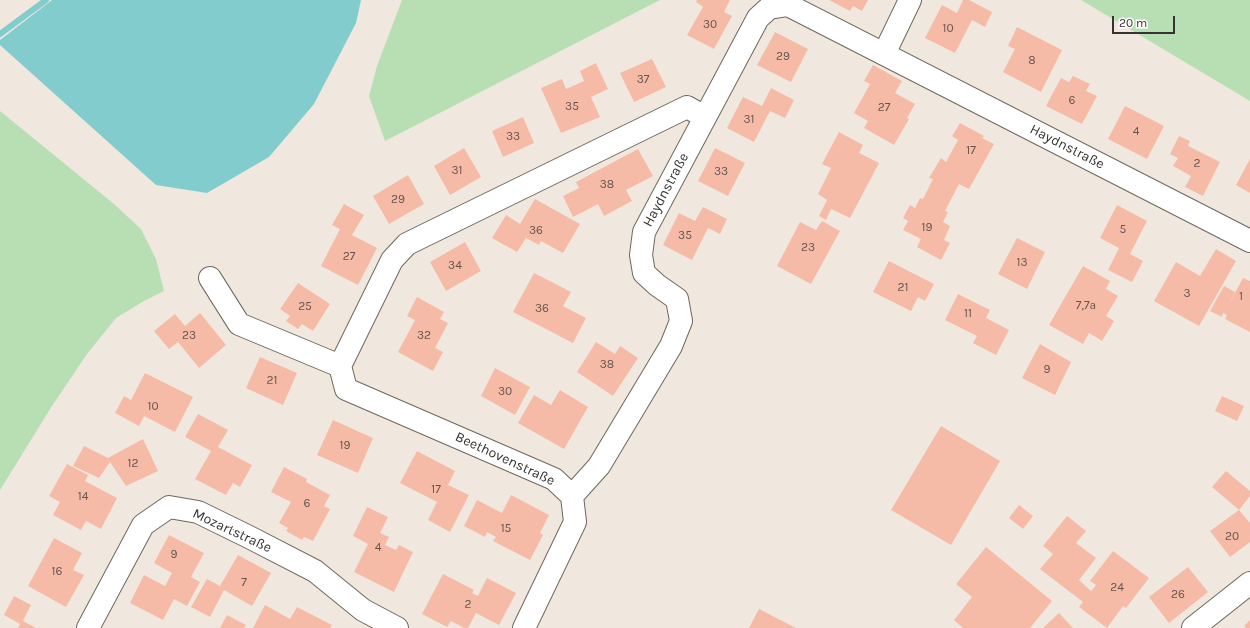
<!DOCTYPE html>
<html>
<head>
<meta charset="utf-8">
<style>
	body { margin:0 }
	#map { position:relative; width:1250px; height:628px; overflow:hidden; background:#f0e8de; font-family:Karla,sans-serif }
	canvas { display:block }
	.scale { position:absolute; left:1112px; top:16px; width:63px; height:18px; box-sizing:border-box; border:2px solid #35322f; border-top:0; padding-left:5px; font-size:12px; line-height:14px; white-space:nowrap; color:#35322f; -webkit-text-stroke:3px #fff; paint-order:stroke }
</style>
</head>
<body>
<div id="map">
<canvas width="1250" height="628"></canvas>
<div class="scale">20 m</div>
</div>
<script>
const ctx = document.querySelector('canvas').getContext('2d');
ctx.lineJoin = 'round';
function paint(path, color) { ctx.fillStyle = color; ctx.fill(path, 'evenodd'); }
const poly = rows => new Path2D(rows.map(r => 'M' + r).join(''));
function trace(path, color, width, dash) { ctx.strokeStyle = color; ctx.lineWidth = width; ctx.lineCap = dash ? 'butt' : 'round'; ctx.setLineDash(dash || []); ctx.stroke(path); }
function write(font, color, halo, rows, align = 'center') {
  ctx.font = font + ' Karla,sans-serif'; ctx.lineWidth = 3; ctx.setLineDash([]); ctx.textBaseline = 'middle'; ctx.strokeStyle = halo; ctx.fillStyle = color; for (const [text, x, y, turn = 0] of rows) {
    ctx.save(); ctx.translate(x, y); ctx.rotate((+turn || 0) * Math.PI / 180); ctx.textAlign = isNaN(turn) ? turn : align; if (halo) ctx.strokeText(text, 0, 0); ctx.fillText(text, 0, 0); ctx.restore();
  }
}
paint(poly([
	[402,0,660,0,385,141,369,96,377,66],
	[1081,0,1250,0,1250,101],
	[0,111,114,204,141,229,156,259,164,291,144,301,116,318,87,354,52,406,0,490]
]), '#b8deb4');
paint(poly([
	[52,0,361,0,356,23,314,104,269,157,207,193,156,185,0,45,0,40]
]), '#82ccce');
trace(poly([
	[0,34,46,0]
]), '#82ccce', 6);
paint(poly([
	[697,0,730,0,724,12,732,16,714,49,687,35,703,7,696,2],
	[829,0,868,0,862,11,853,6,850,11],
	[963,0,969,0,992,12,985,27,972,20,955,53,925,38,942,5,957,13],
	[1017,27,1062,50,1041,92,1003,72,1015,49,1008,46],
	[775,32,808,49,791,82,757,65],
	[652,59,666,87,634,102,620,73],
	[596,63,608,89,591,97,600,117,561,133,541,88,562,79,566,89,584,81,580,71],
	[873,65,902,81,895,93,915,104,907,118,909,119,894,145,864,128,868,121,854,113,870,84,864,81],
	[1073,76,1090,84,1086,91,1097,96,1082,124,1046,106,1061,78,1069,82],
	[771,88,794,100,785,118,770,111,754,142,727,128,743,97,762,106],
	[1125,106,1164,126,1147,159,1108,139],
	[523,117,534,143,503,157,492,131],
	[960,123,984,136,982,138,994,144,969,189,959,184,945,211,948,212,943,222,950,226,944,240,950,243,941,260,917,247,921,239,903,230,908,221,903,218,910,205,915,208,920,198,923,199,933,179,929,178,941,158,946,162,958,140,952,136],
	[839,132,863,145,859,153,879,163,850,218,831,209,826,220,819,216,827,200,818,194,831,168,822,164],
	[1179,136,1190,141,1188,146,1220,162,1203,196,1185,187,1191,176,1173,166,1178,158,1170,154],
	[464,148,481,177,450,195,434,166],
	[715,148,745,163,728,196,698,181],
	[638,149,653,176,626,190,632,201,604,216,598,204,573,217,563,196,579,188,576,182],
	[1250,159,1250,193,1236,185],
	[408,175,424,204,389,224,373,196],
	[535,199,580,224,563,253,541,241,539,245,526,238,517,252,492,238,506,215,520,224],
	[344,204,364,215,352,235,377,248,358,285,321,266,340,229,332,225],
	[1117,205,1147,221,1130,254,1143,261,1132,282,1108,270,1119,248,1100,238],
	[703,207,727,219,720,234,708,228,692,260,663,245,679,213,695,221],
	[822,221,840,231,811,284,777,266,800,222,816,230],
	[1017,238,1045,252,1027,289,998,274],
	[465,242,481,271,446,291,430,262],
	[1216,249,1236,261,1199,326,1154,301,1176,262,1200,276],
	[889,261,934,284,925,301,918,297,911,311,873,292],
	[1083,266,1110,281,1106,289,1118,296,1106,316,1114,321,1102,341,1089,333,1083,344,1049,325],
	[534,273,571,292,563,306,586,318,573,343,513,312],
	[1243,278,1250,281,1250,332,1225,319,1227,315,1223,313,1222,317,1210,311,1224,286,1235,292,1225,311],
	[298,283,330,304,313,331,302,324,298,329,286,321,290,316,280,309],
	[958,294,990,310,986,318,1009,330,996,355,973,343,977,336,945,320],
	[417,297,444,312,440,319,448,323,435,348,443,352,433,371,398,352,415,320,407,316],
	[200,313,226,345,199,368,178,342,169,349,154,331,175,314,185,326],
	[596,342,615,354,620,346,638,358,613,396,577,372],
	[1040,344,1071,362,1055,395,1022,378],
	[260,357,297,373,283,405,246,388],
	[495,368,530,387,515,415,481,396],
	[145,373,193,397,175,432,144,416,139,426,115,413,124,396,131,400],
	[560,390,588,407,564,449,518,423,534,395,551,405],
	[1222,396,1244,406,1237,421,1215,411],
	[198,414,228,430,218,447,252,465,240,487,233,483,226,495,195,479,211,451,185,437],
	[333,420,373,438,358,473,317,455],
	[941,426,1000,461,951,545,891,510],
	[143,439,158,471,126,486,110,462,99,478,73,466,84,446,108,458],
	[417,451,455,471,448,485,469,495,450,532,428,520,437,502,400,483],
	[67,464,88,475,85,481,117,498,101,529,86,521,81,530,53,515,60,502,49,496],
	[284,467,307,479,306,482,330,495,324,506,330,509,313,541,304,537,302,540,286,531,288,528,279,523,291,502,271,492],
	[1226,471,1250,491,1250,496,1239,510,1212,487],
	[511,495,549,515,540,533,543,535,530,560,493,541,496,537,487,532,485,537,464,526,477,500,502,513],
	[1019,505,1033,516,1023,529,1009,518],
	[367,507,388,517,380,533,389,537,385,545,396,550,399,545,413,552,394,592,354,572,368,544,353,536],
	[1239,510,1250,523,1250,542,1230,557,1210,531],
	[1067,516,1086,531,1076,543,1096,558,1079,580,1091,591,1096,585,1090,581,1113,551,1149,578,1126,608,1123,606,1107,628,1079,607,1083,602,1040,569,1053,554,1043,546],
	[169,535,204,553,191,577,200,582,187,606,174,599,163,620,130,603,144,575,165,586,172,573,154,563],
	[54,538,82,553,73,570,84,575,66,607,28,586],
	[986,547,1052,601,1030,628,963,628,954,620,972,597,956,584],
	[238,555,271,573,252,606,224,590,210,617,191,607,207,579,220,586],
	[1188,567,1208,592,1169,623,1149,597],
	[443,574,474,590,472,593,478,596,487,578,516,593,499,625,476,613,468,628,464,628,451,621,447,627,422,614],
	[14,596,31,605,23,621,36,628,18,628,20,624,4,615],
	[265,605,290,619,297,607,332,625,330,628,253,628],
	[759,609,796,628,749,628],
	[1059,613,1073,628,1043,628],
	[227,615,246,625,244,628,220,628],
	[1250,620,1250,628,1246,628,1244,626]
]), '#f6bba7');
const minor = poly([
	[884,54,910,0],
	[210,278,239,324,340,366],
	[572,496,599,466,671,346,681,321,677,299,657,285,644,273,641,255,644,232,758,18,769,8,788,5,1250,241],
	[88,628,143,525,169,507,198,512,249,537,315,571,363,610,397,628],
	[524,628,575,522,572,496,554,479,346,389,340,366,392,260,407,244,687,107,705,117],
	[1193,628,1250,583]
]);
trace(minor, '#6e675f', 24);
trace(minor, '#fff', 22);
write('12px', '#65544d', null, [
	["30",710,25],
	["10",948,29],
	["29",783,57],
	["8",1032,61],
	["37",643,80],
	["6",1072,101],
	["35",572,107],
	["27",884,108],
	["31",749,120],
	["4",1136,132],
	["33",513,137],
	["17",971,151],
	["2",1197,164],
	["31",457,171],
	["33",721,172],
	["38",607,185],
	["29",398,200],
	["19",927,228],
	["5",1123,230],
	["36",536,231],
	["35",685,236],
	["23",808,248],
	["27",349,257],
	["13",1022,263],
	["34",455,266],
	["21",903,288],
	["3",1187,294],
	["1",1241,297],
	["7,7a",1086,306],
	["25",305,307],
	["36",542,309],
	["11",968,314],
	["23",189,336],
	["32",424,336],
	["38",607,365],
	["9",1047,370],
	["21",272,381],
	["30",505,392],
	["10",153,407],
	["19",345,446],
	["12",133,464],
	["17",436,490],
	["14",83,497],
	["6",307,504],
	["15",506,529],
	["20",1232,537],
	["4",378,548],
	["9",174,555],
	["16",57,572],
	["7",244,583],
	["24",1117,588],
	["26",1178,595],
	["2",468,605]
]);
write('14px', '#35322f', '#fff', [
	["Haydnstraße",1067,147,27],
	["Haydnstraße",666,190,-62],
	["Beethovenstraße",505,459,25],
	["Mozartstraße",232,531,25]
]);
</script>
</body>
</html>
